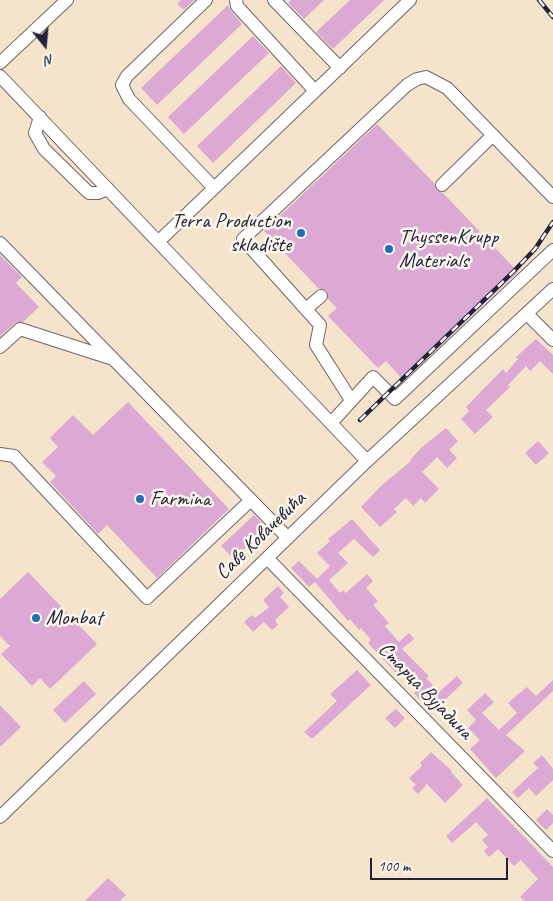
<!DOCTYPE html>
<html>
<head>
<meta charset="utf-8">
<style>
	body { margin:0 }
	#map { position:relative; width:553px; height:901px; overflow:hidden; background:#f6e3cc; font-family:Caveat,sans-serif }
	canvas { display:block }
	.north { position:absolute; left:20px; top:20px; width:50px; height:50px; -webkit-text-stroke:4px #fbf7ec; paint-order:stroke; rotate:163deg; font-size:14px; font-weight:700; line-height:20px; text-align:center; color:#22223b }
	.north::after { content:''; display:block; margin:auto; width:18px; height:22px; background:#22223b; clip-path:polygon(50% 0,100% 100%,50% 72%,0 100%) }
	.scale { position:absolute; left:370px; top:858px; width:138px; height:22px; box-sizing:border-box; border:2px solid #22223b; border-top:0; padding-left:6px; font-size:15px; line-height:18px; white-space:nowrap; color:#22223b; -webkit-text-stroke:4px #fbf7ec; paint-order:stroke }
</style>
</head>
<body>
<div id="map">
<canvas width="553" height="901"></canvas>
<div class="north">N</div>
<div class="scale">100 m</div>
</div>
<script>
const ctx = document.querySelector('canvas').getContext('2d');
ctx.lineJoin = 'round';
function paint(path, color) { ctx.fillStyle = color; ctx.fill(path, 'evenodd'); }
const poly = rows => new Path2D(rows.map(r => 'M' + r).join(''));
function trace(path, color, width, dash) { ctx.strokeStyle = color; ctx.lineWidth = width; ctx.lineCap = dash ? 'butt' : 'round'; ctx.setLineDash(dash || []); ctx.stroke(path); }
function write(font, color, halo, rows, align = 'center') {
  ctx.font = font + ' Caveat,sans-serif'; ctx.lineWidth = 5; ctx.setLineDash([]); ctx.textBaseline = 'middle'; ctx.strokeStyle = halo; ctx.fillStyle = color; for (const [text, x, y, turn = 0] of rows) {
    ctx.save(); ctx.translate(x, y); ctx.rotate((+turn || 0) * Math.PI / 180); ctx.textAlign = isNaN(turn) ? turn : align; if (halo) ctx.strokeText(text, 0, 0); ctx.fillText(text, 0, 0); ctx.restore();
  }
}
paint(poly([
	[181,0,194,0,184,10,177,4],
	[291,0,324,0,304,19,288,3],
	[350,0,384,0,333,49,316,32],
	[228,5,231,11,242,24,157,105,141,88],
	[253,36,269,53,184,134,168,117],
	[281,66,296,83,213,163,197,146],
	[377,124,434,183,436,190,443,193,518,272,403,380,386,361,378,368,328,316,337,308,328,299,327,291,318,288,264,231],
	[0,255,22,277,16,283,39,307,23,322,15,323,0,336],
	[536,339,553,355,553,374,540,361,530,371,526,366,508,385,510,387,486,410,493,417,475,434,461,419,469,411,466,407,503,369,506,373,518,359,516,357],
	[128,402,229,509,157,578,107,525,98,534,50,482,56,476,42,462,58,447,50,438,73,415,93,435],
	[446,428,458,441,449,450,457,458,447,468,437,457,422,472,439,489,425,503,421,498,413,506,406,498,394,509,397,512,380,527,361,507,381,486,411,461,410,460,422,447],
	[538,441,549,453,536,465,525,453],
	[254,515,267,528,234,559,221,546],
	[352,519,380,550,373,557,354,539,338,553,348,563,329,580,340,593,343,590,346,593,367,574,373,581,366,588,378,601,373,605,389,623,385,626,399,642,409,633,414,639,402,649,429,676,426,678,439,692,457,676,463,683,440,704,431,695,423,703,414,693,418,688,402,670,397,674,368,643,371,640,361,628,359,630,350,619,348,621,315,582,309,587,291,568,299,561,317,579,330,566,317,553,330,541,328,539],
	[28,572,97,644,50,689,40,678,32,686,1,654,10,646,0,636,0,599],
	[278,586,284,593,280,597,289,607,275,620,278,625,272,630,264,622,253,632,244,622,252,615,255,618,269,607,263,600],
	[357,670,371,685,312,739,304,732,337,701,330,694],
	[553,680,553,691,506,735,525,751,496,778,470,749,480,740,468,728,476,720,467,710,485,693,494,702,482,713,499,730,517,713,508,703,527,687,536,696],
	[84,681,96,694,65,723,53,710],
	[0,705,21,727,0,747],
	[396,709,405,718,395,728,385,718],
	[431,752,452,771,451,772,463,785,445,803,427,784,418,794,412,788,416,785,409,778,422,766,420,763],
	[542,755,553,769,553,780,536,796,529,788,518,798,512,792,538,768,533,763],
	[487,798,553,867,553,901,524,901,520,897,538,879,521,860,514,866,498,849,489,857,484,851,488,847,482,840,488,835,476,822,452,843,446,836],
	[547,809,553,815,553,823,546,830,536,820],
	[108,878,126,895,120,901,85,901]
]), '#dba9d3');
const minor = poly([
	[206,0,127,76,122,85,129,99,214,188],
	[236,0,237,6,315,91],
	[274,0,340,68],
	[0,63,67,0],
	[0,76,367,461],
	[40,117,35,133,44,149,89,193,98,193,108,189],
	[442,185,493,135],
	[159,241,410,0],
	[0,243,288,538],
	[306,309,321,296],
	[527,314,553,340],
	[0,347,20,329,110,358],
	[351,400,316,345,320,325,243,239,407,85,417,79,426,77,447,88,553,197],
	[332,422,373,377,395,399,553,250],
	[0,454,14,456,147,598,251,500],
	[267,558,553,851],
	[0,817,367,461,553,289]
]);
trace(minor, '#6c666e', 14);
trace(minor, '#fff', 12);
const rail = poly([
	[539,0,553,17],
	[360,420,514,271,535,249,553,222]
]);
trace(rail, '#22223b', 4.5);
trace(rail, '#fbf7ec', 2.5, [8]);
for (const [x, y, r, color] of [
	[301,233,5,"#1f6fb2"],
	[389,249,5,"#1f6fb2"],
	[140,499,5,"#1f6fb2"],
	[36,618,5,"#1f6fb2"]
]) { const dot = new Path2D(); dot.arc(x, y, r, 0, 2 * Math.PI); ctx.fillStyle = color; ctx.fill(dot); trace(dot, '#fbf7ec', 2); }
write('21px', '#22223b', '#fbf7ec', [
	["Terra Production",291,221,"right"],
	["skladište",291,245,"right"],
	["ThyssenKrupp",399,237],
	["Materials",399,261],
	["Farmina",150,499],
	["Monbat",46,618]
], 'left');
write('21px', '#22223b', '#fbf7ec', [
	["Саве Ковачевића",261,536,-44],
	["Старца Вујадина",425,691,46]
]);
</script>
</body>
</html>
